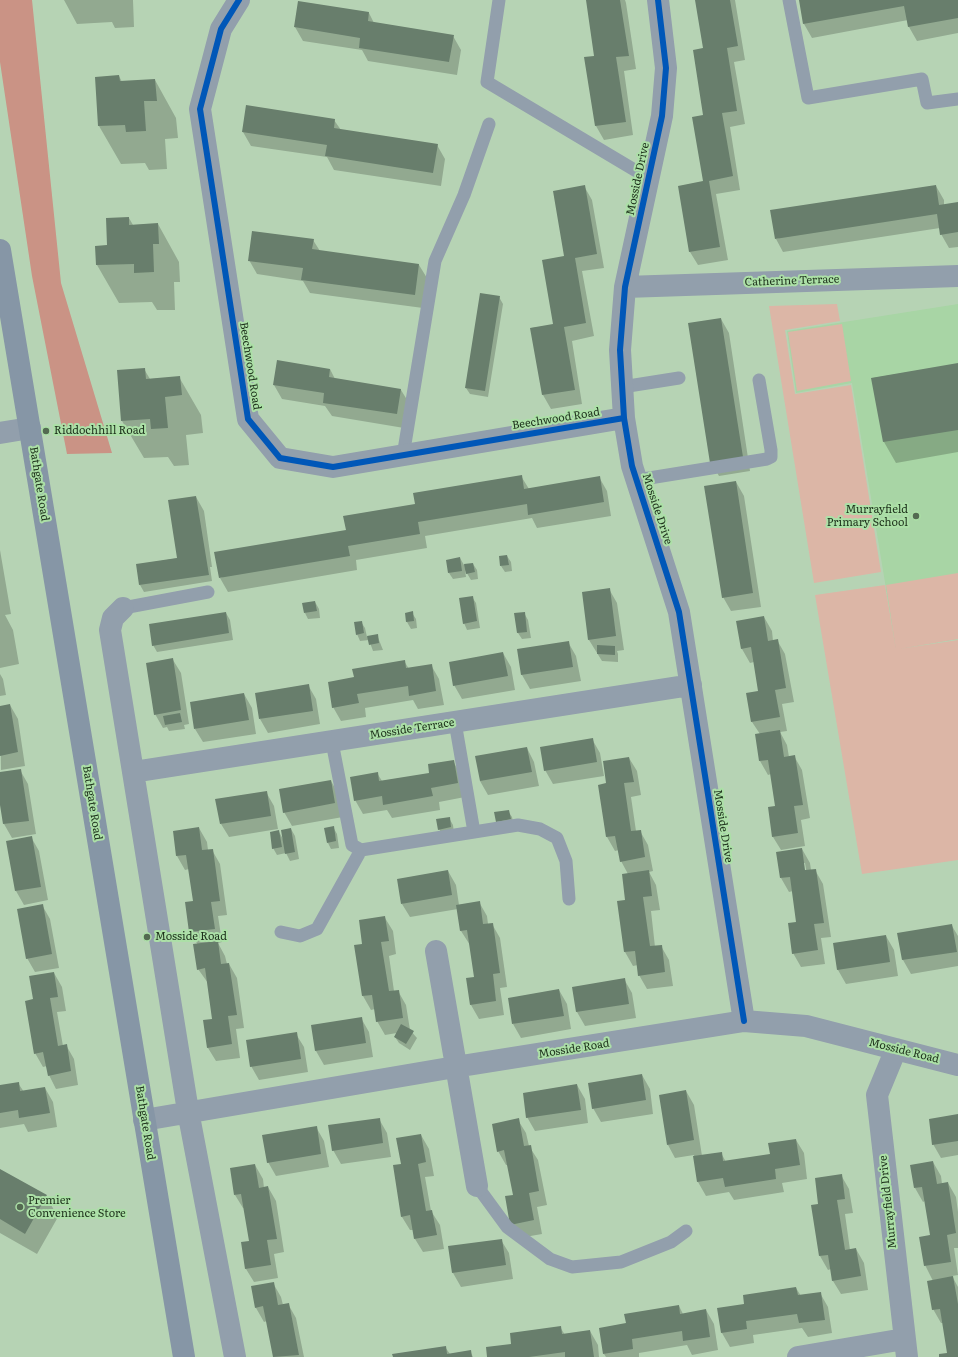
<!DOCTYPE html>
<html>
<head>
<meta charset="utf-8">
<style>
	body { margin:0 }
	canvas { display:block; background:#b6d3b4 }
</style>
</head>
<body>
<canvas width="958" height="1357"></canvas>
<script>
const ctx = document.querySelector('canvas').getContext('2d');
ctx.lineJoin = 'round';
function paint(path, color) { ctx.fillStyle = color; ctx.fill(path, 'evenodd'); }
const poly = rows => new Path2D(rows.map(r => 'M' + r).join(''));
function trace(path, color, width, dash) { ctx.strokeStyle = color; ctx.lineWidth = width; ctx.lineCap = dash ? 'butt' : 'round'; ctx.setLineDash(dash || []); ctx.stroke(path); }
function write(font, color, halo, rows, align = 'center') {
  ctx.font = font + ' Literata,serif'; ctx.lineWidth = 4; ctx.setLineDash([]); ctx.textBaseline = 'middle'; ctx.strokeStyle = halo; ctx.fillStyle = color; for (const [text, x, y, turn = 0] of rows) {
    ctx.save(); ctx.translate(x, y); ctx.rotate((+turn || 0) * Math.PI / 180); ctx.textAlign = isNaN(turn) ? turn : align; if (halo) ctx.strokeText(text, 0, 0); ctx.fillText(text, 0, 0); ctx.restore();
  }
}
paint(poly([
	[958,304,958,639,896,649,852,383,796,393,787,331]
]), '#a8d5a5');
paint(poly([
	[837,304,840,321,785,330,795,394,851,385,881,572,814,583,769,306],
	[842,324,851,381,797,391,788,332],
	[958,573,958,639,899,649,958,640,958,860,862,874,815,595,885,585,896,650,886,585]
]), '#dcb6a6');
paint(poly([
	[0,0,32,0,61,283,112,453,67,454,32,276,0,62]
]), '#ca9385');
paint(poly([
	[64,0,133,0,134,27,115,28,112,22,77,24],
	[587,0,625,0,626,3,636,69,624,71,633,135,604,140,596,126,595,57],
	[696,0,735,0,745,60,734,62,745,124,730,127,740,190,716,194,728,260,698,265,690,252,704,182,704,49],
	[800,0,958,0,958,33,917,41,909,27,908,20,812,38,804,24],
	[369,13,374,23,453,36,461,50,457,75,368,61,362,50,303,41,295,27],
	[119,76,122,82,155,80,176,118,178,138,165,139,167,169,149,170,145,163,121,164,99,126,96,78],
	[334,120,341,130,437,145,445,159,441,186,334,170,327,157,251,146,243,132],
	[584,186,592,200,604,268,582,271,594,336,572,341,582,404,551,409,543,395,531,328,554,325,565,257],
	[936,186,944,200,944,205,958,203,958,247,949,248,941,234,940,228,783,252,776,239],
	[129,218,133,225,158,224,179,262,180,282,174,282,175,310,157,310,152,302,119,303,97,265,96,247,108,246],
	[313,240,320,251,419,265,427,278,423,308,310,293,303,281,257,274,249,260],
	[499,297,503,304,488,397,470,394,466,388],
	[721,319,729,333,750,471,719,476,711,462],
	[958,364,958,452,896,463,884,442,873,378],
	[144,369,150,379,179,377,201,415,203,433,186,435,189,465,174,466,168,457,144,458,122,421],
	[330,369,335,379,401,390,409,403,404,428,332,416,325,406,282,399,274,385],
	[521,476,529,489,599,477,607,491,611,516,537,528,532,518,425,536,427,548,356,560,357,570,228,592,220,578,416,505],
	[736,482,744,496,761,607,731,611,723,597],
	[196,497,204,511,212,567,210,567,212,581,144,592,140,585,137,565,178,558],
	[0,550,11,614,5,615,13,630,19,664,0,668],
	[507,556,511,562,512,571,505,572,501,566],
	[460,558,464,565,473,564,477,570,478,579,471,580,465,570,466,577,453,579,449,573],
	[609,589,617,603,624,650,617,651,618,654,618,662,602,661,589,640],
	[472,597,476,603,480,628,467,630,464,623],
	[315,602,319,609,320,618,308,619,305,613],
	[226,613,230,620,233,640,157,652,153,645],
	[406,613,412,613,416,619,417,628,411,629,407,622],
	[524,613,528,620,531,638,522,639,518,633],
	[764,617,772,631,773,641,777,640,785,654,794,702,782,704,787,731,780,732,787,745,789,757,794,756,802,770,810,818,801,820,805,846,781,850,773,837,776,807,771,774,768,775,760,761,760,734,752,722,760,692,754,662,750,663,742,649,737,622],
	[361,622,365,628,367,637,377,635,383,650,373,651,369,640,360,641,357,634],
	[568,642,576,656,581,681,530,689,522,675,518,650],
	[503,653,511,667,515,690,462,699,454,685],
	[173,660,181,673,189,724,184,725,185,729,169,731,167,727,163,728,155,714],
	[404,661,409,669,431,665,439,679,444,705,418,709,413,700,365,708,366,717,341,721,333,707,355,678],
	[0,674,3,679,6,695,0,696],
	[308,685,316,699,320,724,268,733,260,719],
	[244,694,252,708,256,734,203,742,195,729],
	[10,705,18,719,25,766,1,770,0,707],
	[592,739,600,753,604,776,553,784,545,770],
	[527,748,534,762,539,786,488,795,480,781],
	[629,758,637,771,641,795,631,797,636,831,640,831,648,845,653,871,649,872,656,885,660,910,651,911,655,947,661,946,669,960,673,986,647,989,639,975,638,965,633,966,625,952,628,874,621,861,619,850,615,851,607,837,599,786,608,784],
	[453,761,461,775,465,797,439,802,440,810,392,818,387,810,363,814,355,800,377,773,382,781,430,774],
	[20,770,28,784,36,834,12,838,4,824,0,798,0,773],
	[331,781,339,795,343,817,292,826,284,812],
	[266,792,274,806,278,829,229,837,221,824],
	[508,811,512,817,514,826,497,821],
	[449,818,453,825,454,834,443,836,439,829],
	[333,827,337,834,339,848,331,849,328,843],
	[199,828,207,842,208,850,212,850,220,864,227,915,218,916,222,942,218,943,225,956,227,964,229,964,237,978,244,1028,236,1029,240,1058,216,1061,208,1048,213,1020,208,983,198,969,198,945,190,932,194,902,189,869,185,870,177,856,174,832],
	[291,829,295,836,299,859,290,861,286,853,277,855,273,848,279,832,283,839],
	[31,837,39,851,48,900,24,905,16,891],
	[802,849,810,863,811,870,815,870,823,884,831,937,821,938,825,964,801,967,793,953,797,923,793,891,789,892,781,878],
	[803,863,805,863,807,875,805,875],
	[448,871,456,885,459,905,479,902,487,916,488,924,492,924,500,938,507,987,500,988,504,1015,479,1019,471,1005,475,978,470,945,461,931,458,909,410,917,402,904],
	[42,905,50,919,59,968,35,972,27,958],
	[385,918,393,931,396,954,389,956,394,991,398,991,406,1005,410,1030,417,1038,410,1050,399,1043,395,1037,397,1033,385,1035,377,1021,375,1009,371,1010,363,996,355,946,364,945],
	[952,926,958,936,958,966,911,974,903,960,899,934],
	[886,936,894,950,898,976,846,984,838,970,834,944],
	[54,973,62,987,66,1011,57,1012,63,1046,66,1045,74,1059,78,1085,56,1089,49,1075,47,1066,43,1067,35,1053,34,1000],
	[624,979,632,993,636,1018,585,1026,577,1012,573,988],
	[559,990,567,1004,571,1029,521,1038,513,1024],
	[361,1018,369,1032,373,1057,324,1065,316,1051,312,1026],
	[296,1034,304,1047,308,1072,259,1080,251,1066],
	[642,1075,650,1089,653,1114,601,1122,593,1108],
	[18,1083,24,1092,45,1088,53,1102,57,1127,28,1132,24,1124,0,1128,0,1086],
	[577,1085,585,1099,588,1123,535,1131,527,1117],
	[686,1091,694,1105,702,1156,721,1153,726,1162,771,1155,796,1140,804,1153,807,1179,782,1183,784,1192,734,1200,729,1192,706,1196,698,1182,694,1155,675,1158,668,1145],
	[958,1116,958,1155,941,1158,933,1144],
	[379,1119,387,1133,391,1157,341,1164,333,1150],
	[518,1120,526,1133,529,1146,538,1160,547,1205,537,1207,542,1234,519,1238,511,1224,514,1196,508,1165,506,1165,498,1151],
	[316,1127,324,1141,329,1167,276,1176,268,1162],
	[421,1135,429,1149,434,1176,425,1177,431,1211,440,1225,444,1249,423,1252,415,1239,414,1230,410,1230,402,1217,402,1165],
	[933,1162,941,1176,942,1184,948,1183,956,1197,958,1212,958,1248,954,1248,958,1275,952,1276,958,1287,958,1357,940,1357,948,1354,943,1323,941,1323,933,1309,933,1281,925,1265,931,1236,925,1201,923,1202,915,1188],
	[255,1165,263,1179,264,1188,268,1187,276,1201,284,1252,274,1254,278,1278,254,1282,246,1269,250,1242,245,1208,243,1208,235,1195],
	[0,1170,46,1196,58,1217,37,1254,0,1233],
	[841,1175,849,1189,853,1213,845,1214,850,1250,856,1249,864,1263,868,1290,841,1294,833,1281,831,1269,828,1270,820,1256,812,1206,820,1205],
	[501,1240,509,1253,513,1279,461,1287,453,1273,449,1247],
	[273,1283,281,1297,283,1305,288,1304,296,1318,304,1357,274,1357,267,1321,264,1322,256,1308,252,1287],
	[796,1288,801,1296,820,1293,828,1307,832,1333,808,1337,802,1328,753,1335,754,1343,730,1347,722,1333,718,1309,745,1305],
	[679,1306,683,1314,706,1310,714,1324,718,1350,692,1355,687,1345,639,1353,639,1357,606,1357,604,1354,627,1324],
	[560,1327,565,1335,590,1331,598,1345,599,1357,488,1357,513,1344],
	[445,1347,450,1354,470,1351,473,1357,394,1357]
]), '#0003');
paint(poly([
	[586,0,620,0,629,56,616,57,626,122,595,126,584,57,594,56],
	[695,0,730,0,738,46,727,48,737,111,722,113,733,176,709,181,720,247,689,252,678,186,703,181,692,117,703,115,693,50,703,48],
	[799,0,958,0,958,18,908,27,904,6,803,24],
	[298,1,369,12,368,21,454,35,449,62,359,48,360,38,294,27],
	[119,75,120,81,155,79,157,101,144,101,146,131,126,132,125,125,98,126,95,77],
	[246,105,335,119,334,128,438,144,433,173,325,156,327,145,242,132],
	[585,185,597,254,575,258,586,323,564,327,575,390,542,395,530,328,553,324,542,260,564,256,553,191],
	[936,185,939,205,958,202,958,232,940,235,937,214,775,239,770,210],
	[129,217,129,225,158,223,159,244,153,244,154,272,134,273,134,264,96,265,95,246,107,245,106,218],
	[252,231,314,239,312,249,419,264,415,295,301,280,303,268,248,261],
	[480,293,500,296,485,391,465,388],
	[721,318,743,457,710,463,688,323],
	[277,360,330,369,329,377,401,389,397,414,323,403,324,393,273,385],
	[958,363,958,430,883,442,871,378],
	[145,368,146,379,180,376,182,395,165,397,168,428,151,429,150,419,121,421,117,370],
	[522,475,524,489,600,476,604,502,528,515,527,504,418,522,420,534,348,546,350,556,219,578,214,552,346,530,343,516,415,504,413,493],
	[736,481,753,593,722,598,704,486],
	[196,496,209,575,139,585,136,564,177,558,168,500],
	[507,555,509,565,500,566,499,556],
	[460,557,462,571,448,573,446,560],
	[473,563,475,572,466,574,464,564],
	[610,588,616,636,588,640,582,592],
	[473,596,477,621,463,624,459,598],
	[315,601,317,611,304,613,302,603],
	[413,611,414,621,406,622,405,613],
	[226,612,229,633,152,646,149,624],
	[525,612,527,632,517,633,514,613],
	[764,616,768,641,778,639,786,688,775,690,780,717,751,722,746,693,758,691,751,647,741,649,736,621],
	[362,621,364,633,356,635,354,622],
	[378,634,379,643,369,645,367,636],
	[569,641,573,667,521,675,517,649],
	[597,645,615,646,615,655,597,654],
	[503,652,508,676,453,686,449,662],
	[173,658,181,710,154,715,146,663],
	[405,660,406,668,432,664,436,691,409,696,408,686,357,694,359,703,332,708,328,682,354,677,352,669],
	[309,684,313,711,259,719,255,693],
	[244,693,249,720,194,729,190,702],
	[10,704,18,752,0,756,0,706],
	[180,713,182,722,165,725,163,716],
	[780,730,784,757,795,755,803,805,794,806,798,833,772,837,768,807,775,806,768,760,759,761,755,734],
	[593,738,597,762,544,771,540,747],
	[527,747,532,772,480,781,475,756],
	[629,757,634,782,624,783,631,831,641,830,645,857,620,862,615,836,606,837,598,785,606,783,603,761],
	[454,760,458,783,431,788,433,796,383,805,382,796,354,801,350,777,378,772,379,781,429,773,428,764],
	[21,769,29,821,3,824,0,805,0,772],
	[331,780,335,803,283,813,279,789],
	[267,791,271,816,220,824,215,799],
	[509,810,511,819,496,822,494,812],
	[450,817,451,827,438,830,436,819],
	[334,826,336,841,327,843,324,828],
	[199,827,202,850,213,849,220,901,211,902,215,929,189,932,185,902,193,901,186,855,176,856,173,831],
	[291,828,295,852,285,854,281,830],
	[279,830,282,847,272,849,270,832],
	[32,836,41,887,15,891,6,841],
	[802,848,805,870,816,869,824,923,814,924,818,950,792,954,788,923,796,922,790,877,780,878,776,852],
	[448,870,452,895,401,904,397,879],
	[649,870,652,896,643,897,650,946,662,945,665,972,638,976,635,951,624,952,617,901,625,900,622,874],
	[480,901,483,924,493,923,500,973,493,974,496,1001,470,1005,466,978,474,977,467,930,460,931,456,905],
	[43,904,52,954,26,959,17,909],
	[385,916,389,941,381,942,389,991,399,990,403,1018,376,1022,372,995,362,996,354,945,362,944,359,920],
	[952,924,957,952,902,960,897,933],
	[886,935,890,962,837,970,833,943],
	[218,941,221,964,229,963,237,1015,228,1016,232,1044,207,1048,203,1020,212,1019,205,968,197,970,193,944],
	[54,972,58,997,50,998,58,1046,67,1044,71,1071,48,1076,43,1052,34,1054,25,1001,33,999,29,976],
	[625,978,629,1004,576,1012,572,987],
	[559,989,564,1016,512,1024,508,998],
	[362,1017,366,1043,315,1051,311,1025],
	[401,1024,414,1031,406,1044,394,1037],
	[297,1032,301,1059,250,1067,246,1040],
	[642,1074,646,1100,592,1109,588,1083],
	[19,1082,20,1091,45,1087,50,1113,19,1118,18,1110,0,1113,0,1085],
	[577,1084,581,1110,526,1118,523,1093],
	[686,1090,694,1140,667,1145,659,1095],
	[958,1114,958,1141,932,1145,929,1119],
	[380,1118,383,1143,332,1151,328,1125],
	[519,1118,524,1146,531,1145,539,1191,529,1193,534,1220,510,1225,505,1196,513,1195,504,1150,497,1152,492,1124],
	[317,1126,321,1154,267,1163,262,1135],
	[421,1134,426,1162,418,1164,426,1211,432,1210,437,1235,414,1239,410,1215,401,1217,393,1165,401,1164,396,1138],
	[796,1139,800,1165,775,1169,776,1179,725,1187,723,1178,697,1182,693,1156,722,1152,723,1161,770,1154,768,1143],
	[933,1161,937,1184,948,1182,956,1233,947,1235,951,1262,924,1266,919,1237,930,1235,922,1187,914,1188,910,1165],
	[255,1164,259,1188,268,1186,277,1239,267,1240,271,1265,245,1269,241,1242,249,1241,241,1194,234,1195,230,1168],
	[0,1169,47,1195,25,1234,0,1219],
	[842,1174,845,1199,837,1200,845,1250,856,1248,861,1276,832,1281,828,1255,819,1256,811,1205,818,1204,815,1178],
	[502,1239,506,1265,452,1273,448,1246],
	[953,1276,958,1304,958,1357,939,1357,939,1354,947,1353,940,1309,932,1310,927,1281],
	[274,1282,278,1305,289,1303,299,1355,273,1357,263,1306,255,1308,251,1286],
	[796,1287,798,1295,821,1292,825,1320,799,1323,797,1314,746,1321,747,1329,721,1333,717,1308,744,1304,743,1295],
	[679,1305,680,1314,706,1309,710,1337,683,1341,682,1331,632,1339,633,1349,603,1354,599,1328,626,1323,624,1314],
	[561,1326,562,1334,590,1330,594,1357,565,1357,565,1352,529,1357,487,1357,486,1347,511,1344,510,1333],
	[446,1346,447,1354,471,1350,472,1357,393,1357,392,1354]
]), '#687e6c');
trace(poly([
	[499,0,487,82,648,178],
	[789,0,808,98,922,79,927,103,958,99],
	[622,387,679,378],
	[403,456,435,261,464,195,489,124],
	[637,480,767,459,771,457,771,450,759,380],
	[123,608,208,592],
	[332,742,352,845,361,850,474,832,455,722],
	[474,832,518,825,540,829,557,838,566,861,569,899],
	[281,932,300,936,317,929,361,850],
	[477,1186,507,1227,550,1259,572,1267,621,1262,671,1242,686,1231]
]), '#929fac', 13);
trace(poly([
	[239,0,221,29,200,109,248,419,280,458,333,467,624,418],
	[658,0,666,68,662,116,625,287,620,350,624,418,632,466,679,612,744,1021],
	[625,287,958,276],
	[0,433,30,428],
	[123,608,113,618,110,630,188,1111,235,1357],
	[133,772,691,685],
	[436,951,477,1186],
	[896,1049,877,1095,907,1357],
	[144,1120,455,1067,744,1021,806,1026,958,1065],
	[798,1357,904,1339]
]), '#929fac', 22);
trace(poly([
	[0,250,184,1357]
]), '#8696a6', 22);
trace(poly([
	[239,0,221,29,200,109,248,419,280,458,333,467,624,418],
	[658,0,666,68,662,116,625,287,620,350,624,418,632,466,679,612,744,1021]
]), '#0057b8', 6);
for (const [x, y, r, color] of [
	[46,431,4,"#536a51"],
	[916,516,4,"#536a51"],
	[147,937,4,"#536a51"],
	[20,1207,4,"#536a51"]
]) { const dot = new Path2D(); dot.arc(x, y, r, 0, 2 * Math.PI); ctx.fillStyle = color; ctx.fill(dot); trace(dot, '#ace0a7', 1.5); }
write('11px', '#1d311b', '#ace0a7', [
	["Mosside Drive",638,179,-78],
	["Catherine Terrace",792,281,-2],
	["Beechwood Road",250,366,81],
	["Beechwood Road",556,419,-9],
	["Bathgate Road",39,484,81],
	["Mosside Drive",657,509,72],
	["Mosside Terrace",412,729,-9],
	["Bathgate Road",92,803,81],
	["Mosside Drive",723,826,81],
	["Mosside Road",574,1049,-9],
	["Mosside Road",904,1051,14],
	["Bathgate Road",145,1123,81],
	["Murrayfield Drive",888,1202,-96]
]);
write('11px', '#1d311b', '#ace0a7', [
	["Riddochhill Road",54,431],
	["Murrayfield",908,510,"right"],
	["Primary School",908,523,"right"],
	["Mosside Road",155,937],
	["Premier",28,1201],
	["Convenience Store",28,1214]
], 'left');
</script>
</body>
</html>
